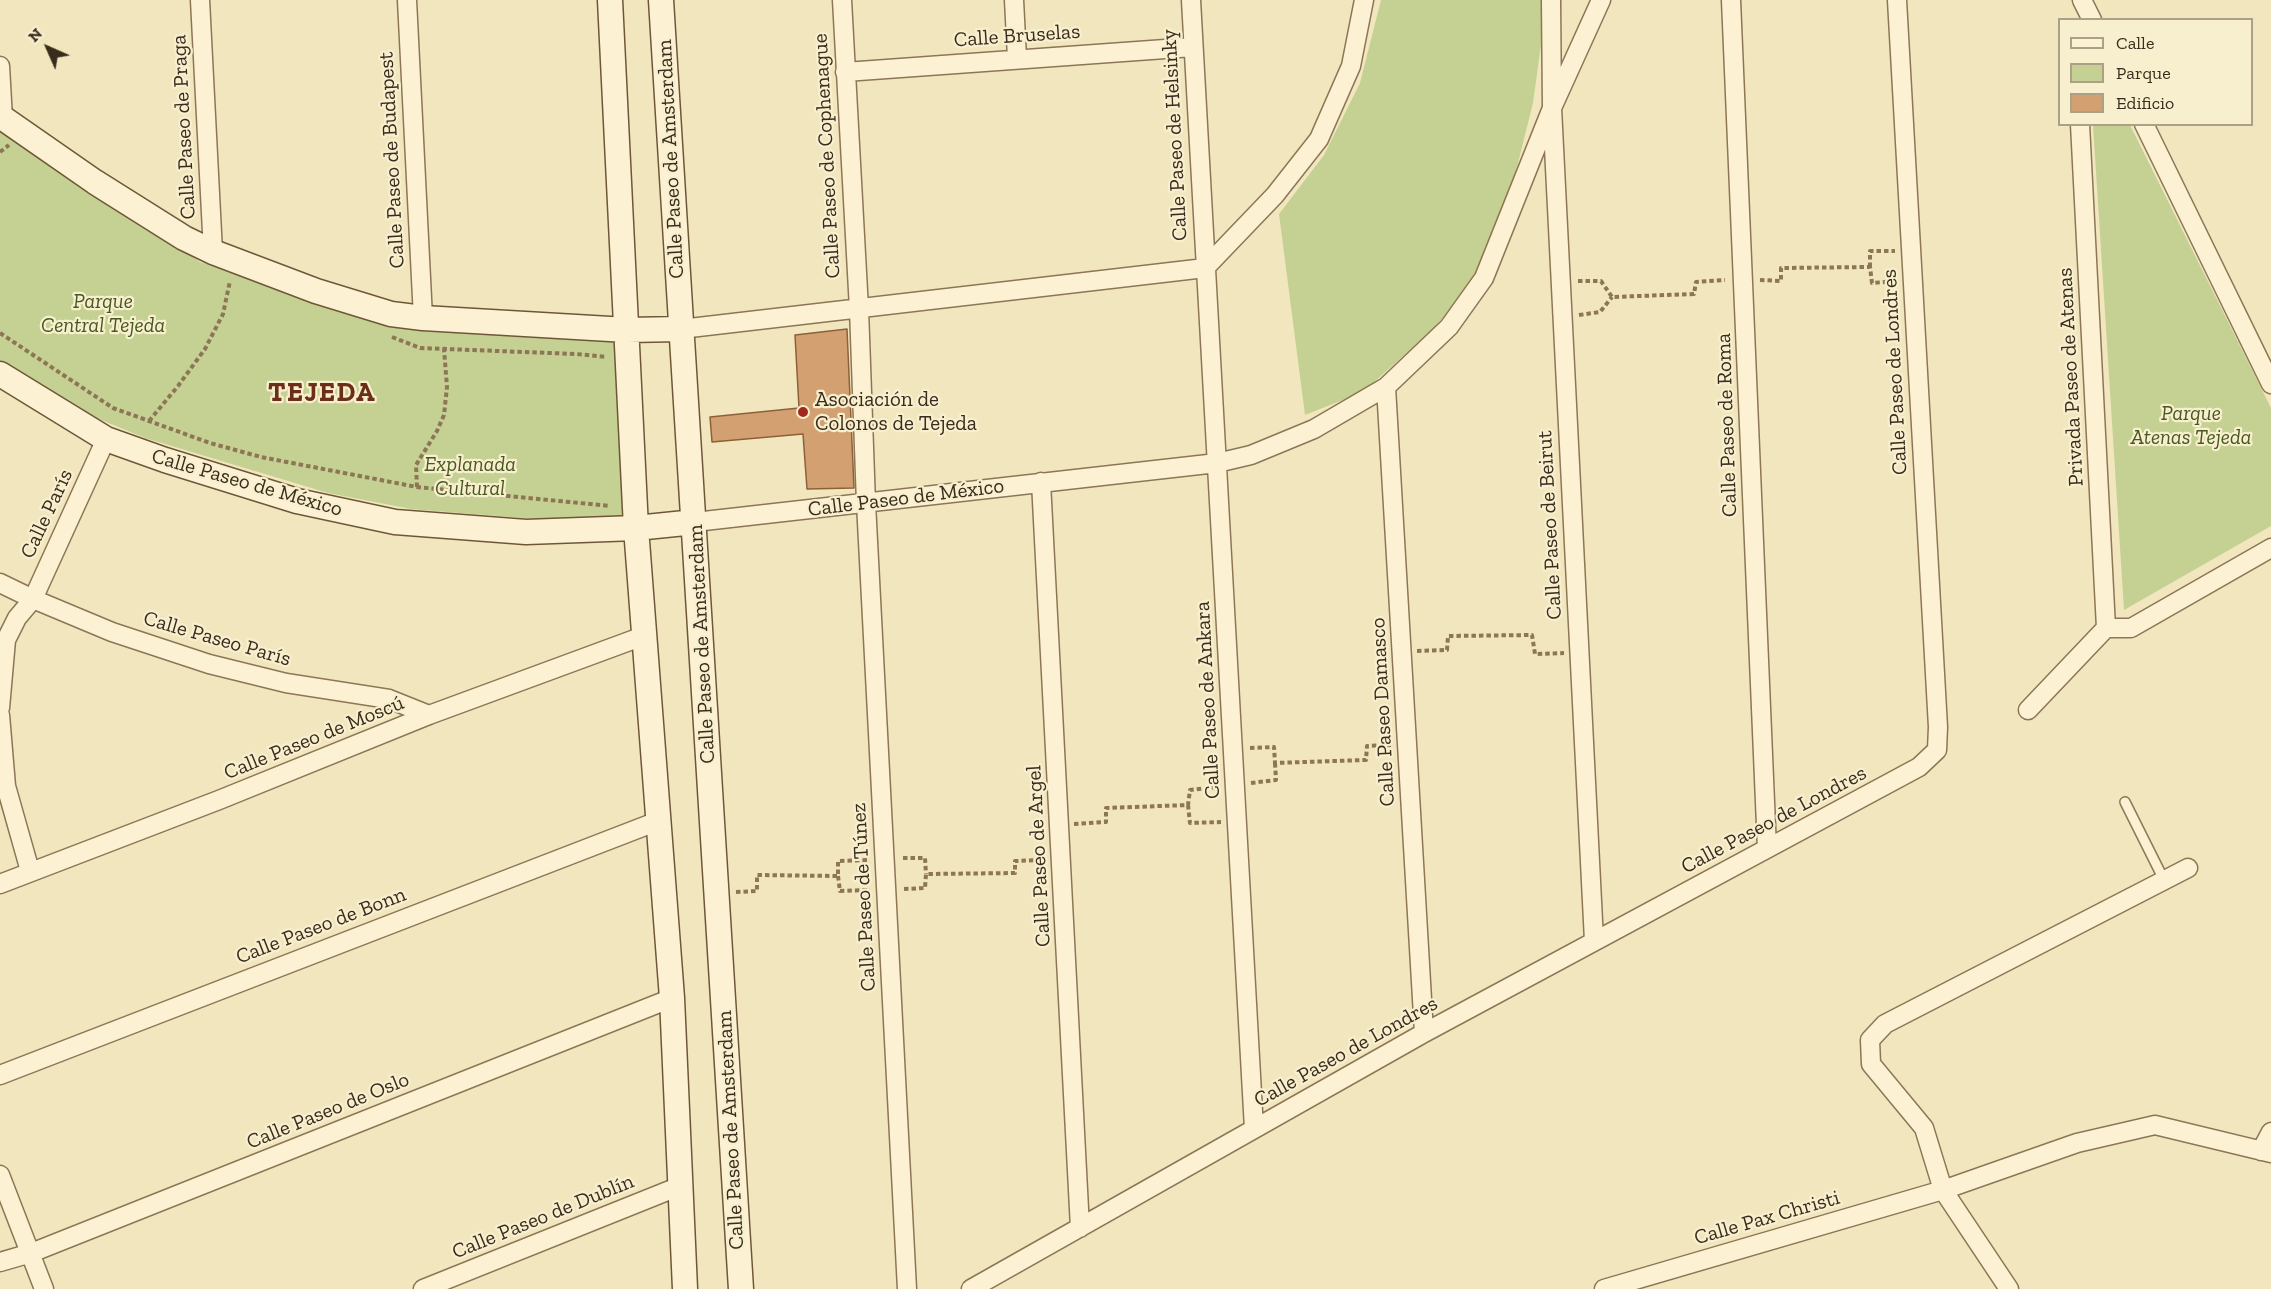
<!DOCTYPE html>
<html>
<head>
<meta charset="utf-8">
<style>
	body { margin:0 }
	#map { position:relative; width:2271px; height:1289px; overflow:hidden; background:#f2e6bf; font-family:"Zilla Slab",serif }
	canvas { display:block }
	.legend { position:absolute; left:2058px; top:18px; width:195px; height:108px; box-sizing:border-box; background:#f8efcf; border:2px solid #aca187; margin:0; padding:8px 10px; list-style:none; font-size:18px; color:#3a2c1c }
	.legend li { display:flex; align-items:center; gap:12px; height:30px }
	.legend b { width:30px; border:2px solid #aca187 }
	.north { position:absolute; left:18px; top:18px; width:60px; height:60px; -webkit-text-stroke:4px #f8efcf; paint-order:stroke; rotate:315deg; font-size:16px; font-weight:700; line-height:24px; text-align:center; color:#3a2c1c }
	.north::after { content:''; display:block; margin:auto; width:21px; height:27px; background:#3a2c1c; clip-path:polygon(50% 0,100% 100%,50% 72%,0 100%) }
</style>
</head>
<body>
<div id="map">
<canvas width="2271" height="1289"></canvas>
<ul class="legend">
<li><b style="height:8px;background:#fcf2d3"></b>Calle</li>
<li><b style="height:16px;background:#c5d192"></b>Parque</li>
<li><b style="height:16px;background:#d3a171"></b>Edificio</li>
</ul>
<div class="north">N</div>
</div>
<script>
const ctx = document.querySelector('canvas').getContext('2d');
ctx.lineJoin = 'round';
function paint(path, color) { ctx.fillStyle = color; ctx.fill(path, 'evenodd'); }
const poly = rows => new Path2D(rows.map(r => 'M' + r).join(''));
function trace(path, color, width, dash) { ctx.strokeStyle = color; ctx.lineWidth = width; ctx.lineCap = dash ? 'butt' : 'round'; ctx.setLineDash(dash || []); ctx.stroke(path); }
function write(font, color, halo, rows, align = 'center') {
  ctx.font = font + ' "Zilla Slab",serif'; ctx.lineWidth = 4.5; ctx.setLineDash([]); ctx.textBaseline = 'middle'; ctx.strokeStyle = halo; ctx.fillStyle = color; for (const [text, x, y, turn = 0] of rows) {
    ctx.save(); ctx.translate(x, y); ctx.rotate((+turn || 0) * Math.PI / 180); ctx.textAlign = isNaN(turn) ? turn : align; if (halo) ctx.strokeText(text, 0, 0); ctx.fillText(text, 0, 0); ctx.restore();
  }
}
paint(poly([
	[1381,0,1544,0,1544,23,1533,103,1510,195,1467,291,1432,330,1363,392,1305,415,1279,214,1324,155,1360,83],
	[2093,125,2130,125,2271,408,2271,526,2124,610],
	[0,126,200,262,413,329,616,335,627,521,571,522,411,509,328,493,145,438,65,405,0,367]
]), '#c5d192');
const building = poly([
	[847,329,854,488,807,489,803,434,712,442,710,417,799,408,795,335,847,329]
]);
paint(building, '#d3a171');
trace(building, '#8e6039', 1.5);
const lane = poly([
	[2125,802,2164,880]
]);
const street = poly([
	[200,0,213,252],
	[407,0,423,318],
	[842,0,859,309,866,503,907,1289],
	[1014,0,1017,58],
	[1191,0,1254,1129],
	[1731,0,1767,849],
	[2082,0,2092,20],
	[0,66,3,119],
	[845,72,1193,47],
	[2080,124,2106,628],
	[2144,124,2271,384],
	[681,329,1205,268,1275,195,1319,139,1351,66,1364,0],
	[1386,387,1424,1033],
	[1041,482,1080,1228],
	[695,522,1217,463,1251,455,1314,429,1386,387,1449,327,1484,278,1552,108,1551,0],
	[0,583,33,599,112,632,209,664,286,683,389,699,429,715],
	[0,708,6,640,17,618,33,599,106,439],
	[2028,710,2106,628,2131,628,2271,548],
	[0,715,6,786,30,871],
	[0,884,219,800,429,715,646,635],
	[1594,941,1552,108,1601,0],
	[0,1075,658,821],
	[2261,1151,2271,1132],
	[0,1175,44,1289],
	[0,1262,31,1253,672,998],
	[423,1289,680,1186],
	[971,1289,1424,1033,1919,767,1937,750,1938,727,1897,0],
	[1604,1289,1943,1190,2077,1143,2155,1125,2271,1153],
	[2009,1289,1943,1190,1924,1128,1871,1064,1870,1040,1885,1024,2188,868]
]);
const secondary = poly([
	[610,0,636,528,672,998,685,1289],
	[661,0,741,1289],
	[0,116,95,182,184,238,213,252,316,291,391,314,423,318,627,330,681,329],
	[0,374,106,439,165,460,297,501,395,522,526,532,636,528,695,522]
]);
trace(lane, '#8c7656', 12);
trace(street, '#8c7656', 21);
trace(secondary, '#6e5739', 27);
trace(poly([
	[0,152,9,145],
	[1870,267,1870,251,1895,251],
	[1760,280,1781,281,1781,268,1870,267,1872,283,1897,281],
	[1578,281,1601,281,1612,297,1694,294,1696,282,1725,280],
	[1579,315,1600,312,1612,297],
	[0,333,113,408,210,443,261,457,417,487,610,506],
	[392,337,420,348,576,354,607,357],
	[149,421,178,386,205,349,223,314,230,281],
	[417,487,416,465,437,431,444,415,447,387,444,349],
	[1417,651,1447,650,1448,636,1532,635,1535,654,1564,653],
	[1250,748,1274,747,1275,763,1366,760,1367,746,1391,745],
	[1251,783,1276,780,1275,763],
	[1188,805,1190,823,1221,822],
	[1074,824,1106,822,1106,808,1188,805,1190,790,1217,787],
	[903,858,925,858,926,874],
	[838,876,840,891,870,890],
	[904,889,925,888,926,874,1015,873,1015,861,1043,860],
	[736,892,757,891,757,875,838,876,838,861,868,860]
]), '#8c7656', 4, [4.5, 3]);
trace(lane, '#fcf2d3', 9);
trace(street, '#fcf2d3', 18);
trace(secondary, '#fcf2d3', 24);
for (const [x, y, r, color] of [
	[803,412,6,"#a12820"]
]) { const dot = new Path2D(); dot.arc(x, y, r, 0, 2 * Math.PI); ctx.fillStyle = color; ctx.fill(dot); trace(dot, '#f8efcf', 2); }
write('21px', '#3a2c1c', '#f8efcf', [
	["Calle Bruselas",1017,36,-4],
	["Calle Paseo de Praga",184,127,-93],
	["Calle Paseo de Helsinky",1175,135,-93],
	["Calle Paseo de Cophenague",827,156,-93],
	["Calle Paseo de Amsterdam",671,159,-93],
	["Calle Paseo de Budapest",392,160,-93],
	["Calle Paseo de Londres",1895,372,-93],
	["Privada Paseo de Atenas",2071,377,-93],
	["Calle Paseo de Roma",1727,425,-92],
	["Calle Paseo de México",247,483,16],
	["Calle Paseo de México",906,498,-7],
	["Calle París",47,514,-65],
	["Calle Paseo de Beirut",1550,525,-93],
	["Calle Paseo París",217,639,16],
	["Calle Paseo de Amsterdam",702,644,-93],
	["Calle Paseo de Ankara",1208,700,-93],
	["Calle Paseo Damasco",1383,712,-93],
	["Calle Paseo de Moscú",314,738,-22],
	["Calle Paseo de Londres",1774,820,-28],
	["Calle Paseo de Argel",1039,856,-93],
	["Calle Paseo de Túnez",864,897,-93],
	["Calle Paseo de Bonn",321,926,-21],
	["Calle Paseo de Londres",1346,1052,-29],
	["Calle Paseo de Oslo",328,1111,-22],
	["Calle Paseo de Amsterdam",731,1130,-93],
	["Calle Paseo de Dublín",543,1217,-22],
	["Calle Pax Christi",1767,1218,-16]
]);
write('italic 21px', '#475920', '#f8efcf', [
	["Parque",103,302],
	["Central Tejeda",103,326],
	["Parque",2191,414],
	["Atenas Tejeda",2191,438],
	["Explanada",470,465],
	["Cultural",470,489]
]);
write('21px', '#3a2c1c', '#f8efcf', [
	["Asociación de",815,400],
	["Colonos de Tejeda",815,424]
], 'left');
ctx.letterSpacing = '1.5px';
write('bold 27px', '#6b2e17', '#f8efcf', [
	["TEJEDA",322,393]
]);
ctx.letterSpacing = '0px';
</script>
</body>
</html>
